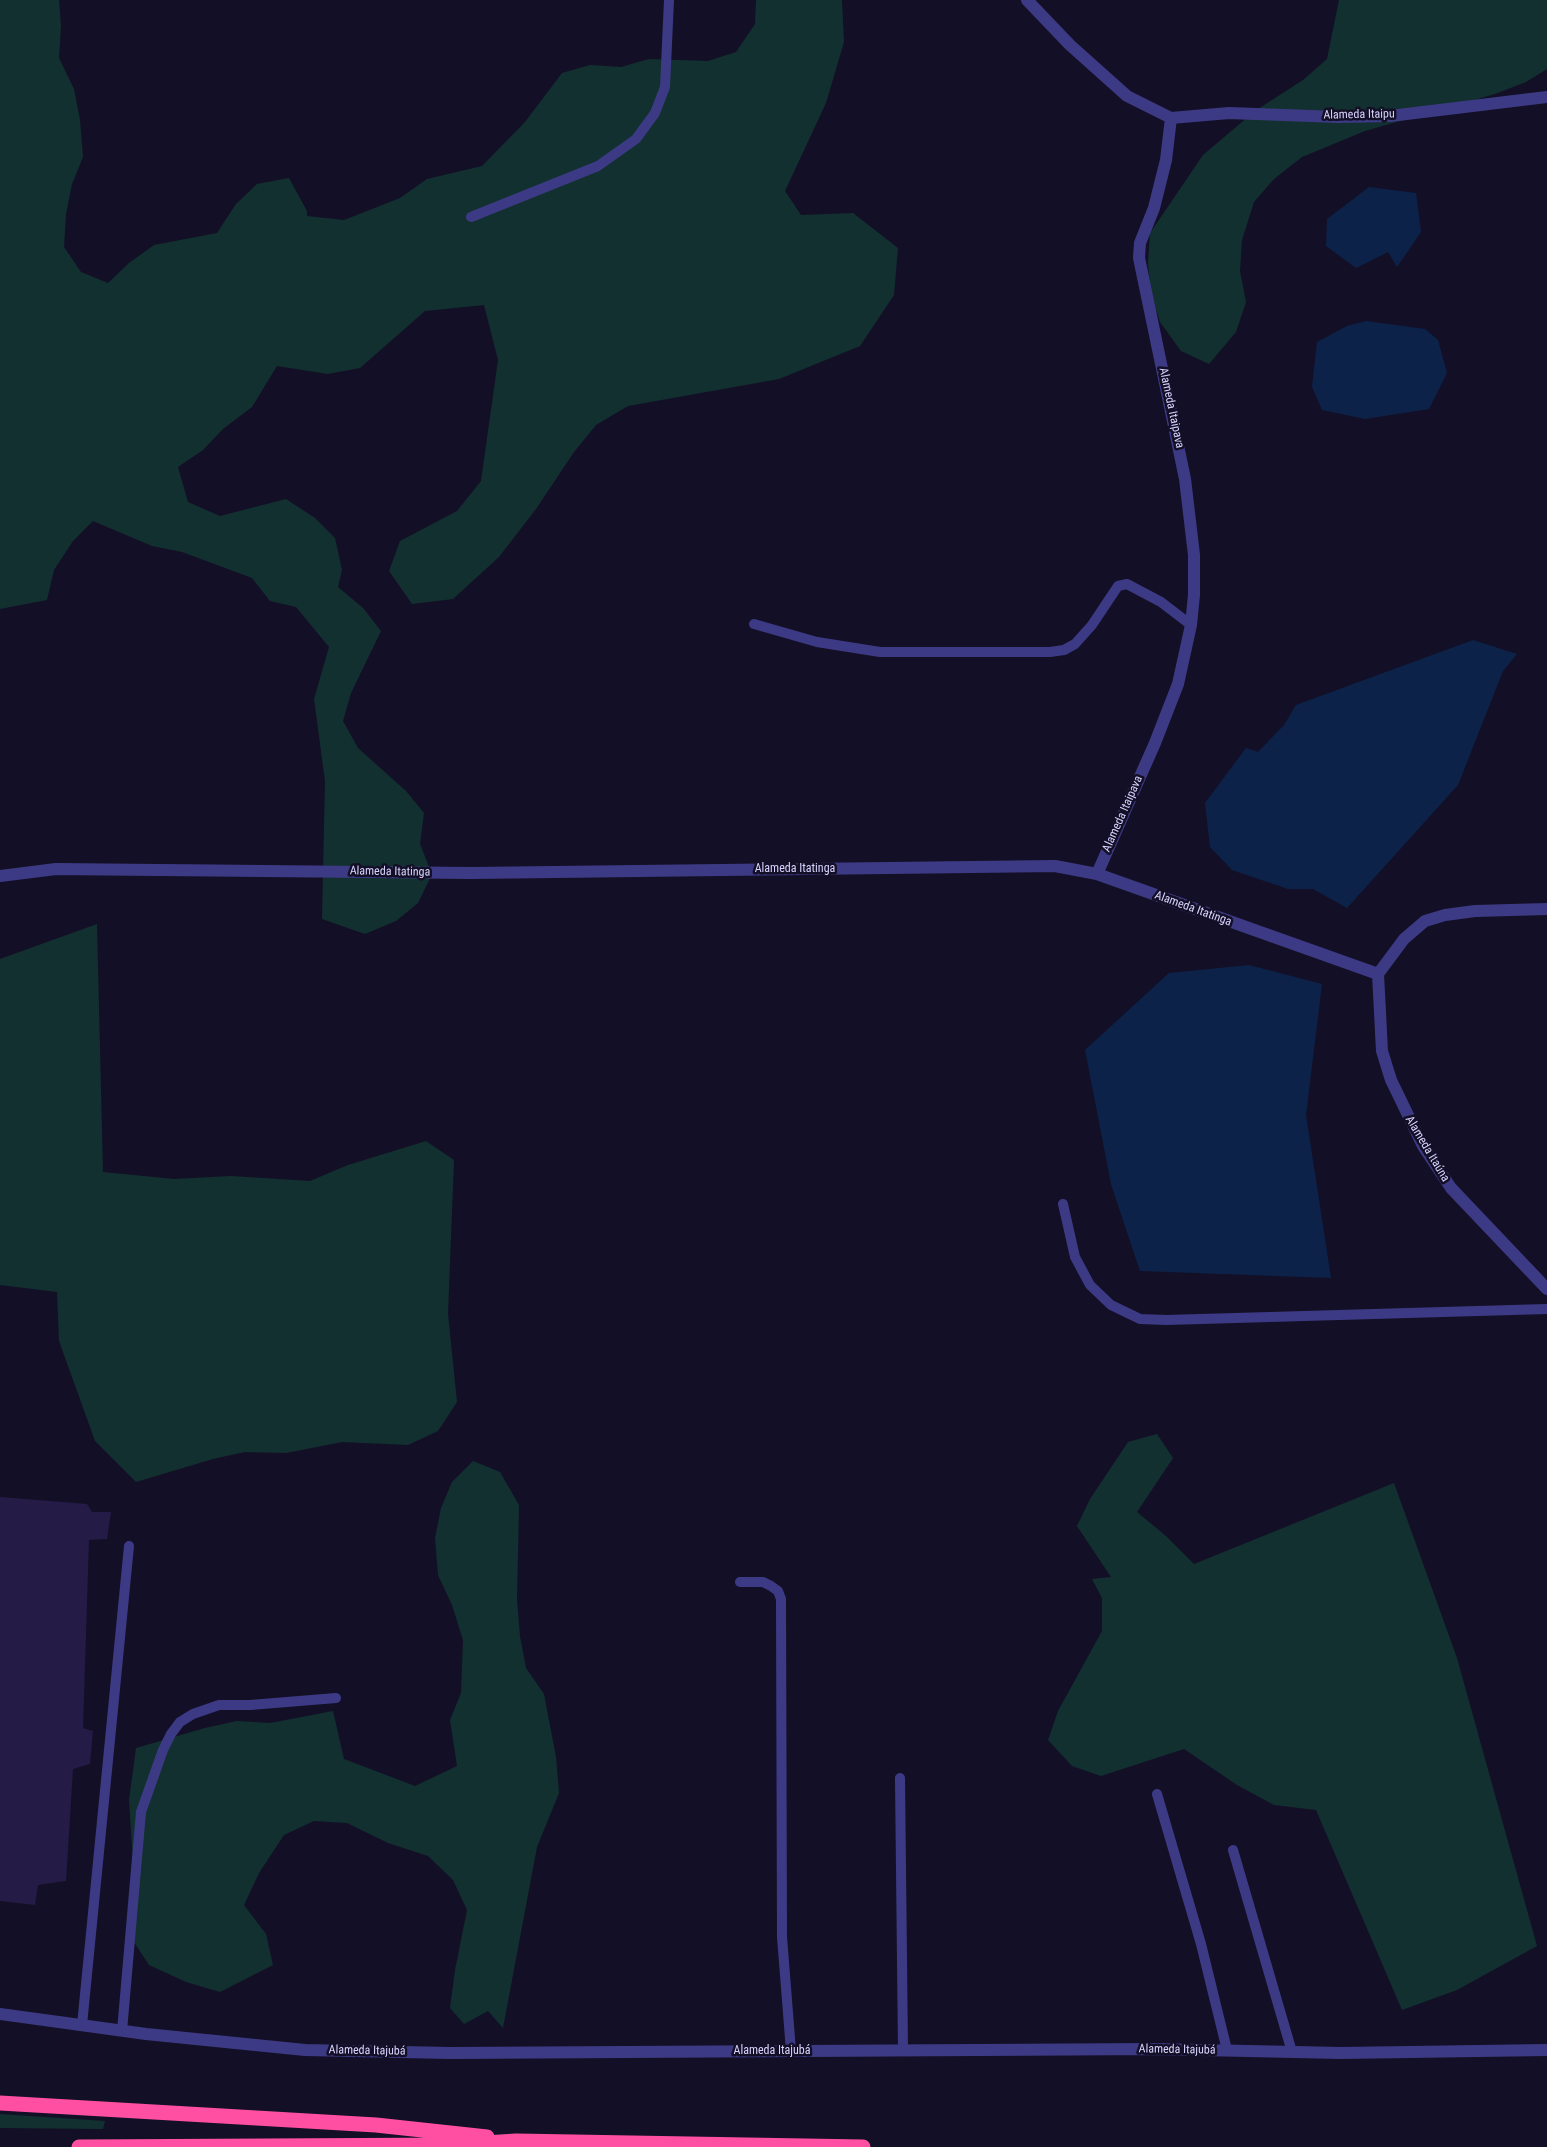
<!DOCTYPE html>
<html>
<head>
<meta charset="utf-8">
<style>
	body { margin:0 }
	canvas { display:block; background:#130f26 }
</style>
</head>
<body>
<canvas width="1547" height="2147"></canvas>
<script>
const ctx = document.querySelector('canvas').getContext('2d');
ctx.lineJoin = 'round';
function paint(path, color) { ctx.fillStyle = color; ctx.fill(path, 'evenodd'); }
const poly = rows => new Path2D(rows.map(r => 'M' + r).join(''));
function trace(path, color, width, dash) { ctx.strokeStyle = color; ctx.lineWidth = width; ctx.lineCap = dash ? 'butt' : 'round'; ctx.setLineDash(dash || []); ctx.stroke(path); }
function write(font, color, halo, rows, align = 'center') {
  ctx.font = font + ' "Roboto Condensed",sans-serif'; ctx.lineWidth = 5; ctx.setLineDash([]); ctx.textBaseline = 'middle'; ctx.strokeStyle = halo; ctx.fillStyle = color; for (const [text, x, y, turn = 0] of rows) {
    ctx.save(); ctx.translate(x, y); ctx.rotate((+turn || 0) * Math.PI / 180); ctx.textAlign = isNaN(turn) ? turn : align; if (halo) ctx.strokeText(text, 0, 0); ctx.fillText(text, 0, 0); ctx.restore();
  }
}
paint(poly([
	[0,0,59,0,61,26,59,58,74,89,80,120,83,157,72,184,66,214,64,247,81,272,108,283,129,263,154,245,217,233,236,204,257,184,289,178,307,211,307,216,344,220,400,198,427,179,482,166,525,122,562,73,590,65,621,67,649,59,708,61,736,52,755,24,756,0,842,0,844,42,826,103,785,191,801,215,853,213,898,248,894,295,860,346,779,379,628,406,596,425,574,452,536,509,499,557,453,599,412,604,389,571,400,541,457,511,481,481,498,360,484,305,425,311,360,368,328,374,277,366,252,407,223,429,203,450,178,467,188,502,220,516,286,499,315,518,335,538,342,570,338,587,363,608,381,631,351,693,343,721,358,748,406,791,424,813,420,844,432,874,418,903,396,921,365,934,322,919,325,781,314,699,329,647,296,607,270,601,252,578,182,552,152,546,93,521,73,541,54,570,47,600,0,609],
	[1339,0,1547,0,1547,69,1526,82,1495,94,1365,131,1302,157,1274,179,1254,202,1242,240,1240,271,1246,302,1236,332,1209,364,1181,351,1160,322,1151,294,1148,264,1150,233,1203,155,1255,111,1303,80,1327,59],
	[97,924,103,1172,174,1179,231,1176,310,1181,348,1165,426,1141,454,1160,448,1314,457,1402,438,1431,408,1445,342,1442,286,1453,245,1452,213,1459,136,1482,95,1441,59,1341,57,1292,0,1285,0,959],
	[1157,1434,1173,1458,1137,1512,1166,1536,1194,1564,1394,1483,1457,1658,1537,1946,1457,1990,1402,2010,1316,1810,1274,1805,1237,1785,1184,1749,1101,1776,1072,1766,1048,1740,1058,1711,1102,1631,1102,1598,1092,1579,1111,1577,1077,1526,1090,1499,1128,1442],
	[473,1461,500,1472,519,1505,517,1600,520,1636,526,1668,544,1694,556,1757,559,1793,537,1847,503,2028,488,2011,464,2024,450,2008,455,1970,467,1910,453,1880,428,1856,388,1843,347,1823,314,1821,284,1835,259,1873,244,1905,266,1934,273,1965,220,1992,186,1982,149,1965,132,1939,135,1894,129,1800,136,1748,205,1728,237,1721,270,1723,333,1711,344,1759,415,1786,457,1766,450,1720,461,1693,463,1640,452,1605,438,1575,435,1538,441,1508,452,1482],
	[0,2114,105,2121,103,2129,0,2128]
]), '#12302f');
paint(poly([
	[1369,187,1416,193,1421,232,1397,267,1388,252,1356,268,1326,246,1327,219],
	[1366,321,1425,329,1438,340,1447,373,1429,409,1365,419,1322,410,1312,387,1317,342,1347,326],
	[1473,640,1517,654,1503,671,1458,785,1347,908,1313,889,1288,889,1232,870,1210,847,1205,803,1246,748,1258,752,1284,725,1296,705],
	[1249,965,1322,984,1306,1115,1331,1278,1140,1271,1111,1184,1085,1050,1169,973]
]), '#0c2248');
paint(poly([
	[0,1497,87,1504,92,1512,111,1512,107,1539,89,1540,83,1728,93,1731,90,1764,73,1769,66,1881,38,1885,35,1905,0,1901]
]), '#241b47');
trace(poly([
	[471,217,598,166,636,139,655,113,665,87,669,0],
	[754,624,817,642,880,652,1050,652,1064,650,1075,644,1092,625,1118,586,1127,584,1161,602,1191,625],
	[1063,1204,1075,1257,1090,1285,1111,1305,1140,1319,1166,1320,1547,1309],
	[740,1582,763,1582,771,1586,778,1591,781,1599,782,1937,791,2051],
	[900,1778,903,2050],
	[1157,1794,1201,1944,1227,2050],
	[1233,1850,1292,2052],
	[82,2025,129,1546],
	[122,2031,141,1812,163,1750,171,1734,180,1722,193,1714,219,1705,250,1705,336,1698]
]), '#3d3a85', 10);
trace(poly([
	[1027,0,1070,45,1127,96,1171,118,1166,160,1154,208,1140,243,1139,258,1185,479,1194,555,1194,595,1191,625,1178,684,1155,743,1097,874],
	[1171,118,1229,113,1338,117,1390,116,1547,97],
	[0,876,56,869,471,873,1055,866,1097,874,1378,974,1404,939,1425,921,1445,915,1475,911,1547,909],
	[1378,974,1382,1051,1391,1080,1423,1146,1451,1188,1547,1289],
	[0,2014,146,2034,305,2050,450,2053,1155,2049,1341,2053,1547,2050]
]), '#3d3a85', 12);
trace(poly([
	[0,2103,376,2125,487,2137],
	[79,2147,454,2145,516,2141,863,2147]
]), '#ff4fa3', 15);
write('12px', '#d9d4ff', '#130f26', [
	["Alameda Itaipu",1359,115,-1],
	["Alameda Itaipava",1171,408,78],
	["Alameda Itaipava",1123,814,-66],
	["Alameda Itatinga",795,869],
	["Alameda Itatinga",390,872,1],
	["Alameda Itatinga",1193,909,20],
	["Alameda Itaúna",1427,1149,59],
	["Alameda Itajubá",1177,2050,1],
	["Alameda Itajubá",367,2051,1],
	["Alameda Itajubá",772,2051]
]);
</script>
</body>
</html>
